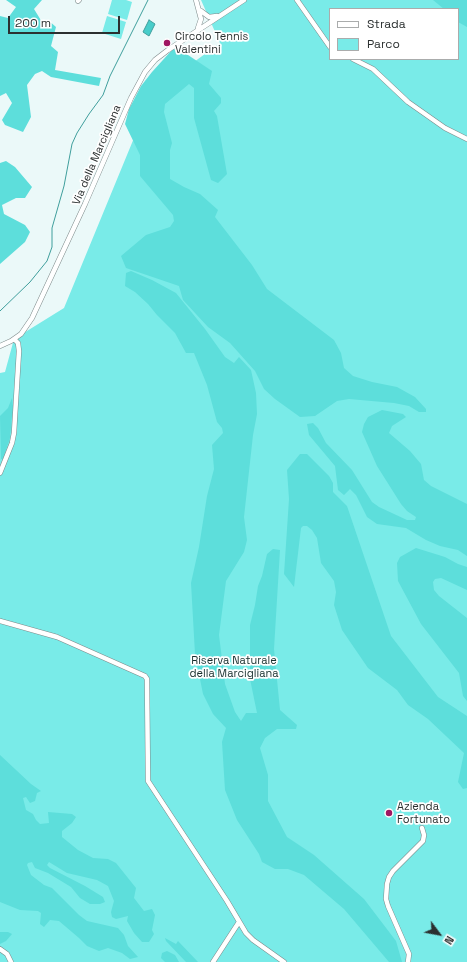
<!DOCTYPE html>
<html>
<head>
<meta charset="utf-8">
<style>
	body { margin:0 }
	#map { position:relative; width:467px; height:962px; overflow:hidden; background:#ebf9f9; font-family:"Space Grotesk",sans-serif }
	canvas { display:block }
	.legend { position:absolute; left:329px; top:8px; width:130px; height:52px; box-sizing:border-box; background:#fff; border:1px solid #aaacac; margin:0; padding:5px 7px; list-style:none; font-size:12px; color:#2b3030 }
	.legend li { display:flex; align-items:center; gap:8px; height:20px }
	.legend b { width:20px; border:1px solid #aaacac }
	.north { position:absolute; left:419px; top:914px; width:40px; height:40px; -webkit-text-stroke:3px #fff; paint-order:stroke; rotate:122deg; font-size:11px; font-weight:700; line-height:16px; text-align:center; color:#2b3030 }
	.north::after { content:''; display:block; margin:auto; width:14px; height:18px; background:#2b3030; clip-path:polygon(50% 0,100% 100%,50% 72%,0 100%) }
	.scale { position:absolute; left:8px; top:16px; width:112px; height:18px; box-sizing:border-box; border:2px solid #2b3030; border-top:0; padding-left:5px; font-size:12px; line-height:14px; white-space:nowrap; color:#2b3030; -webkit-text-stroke:3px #fff; paint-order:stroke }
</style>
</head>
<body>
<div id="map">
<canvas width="467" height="962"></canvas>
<ul class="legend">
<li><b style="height:5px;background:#fff"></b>Strada</li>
<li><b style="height:11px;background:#79ebe8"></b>Parco</li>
</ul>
<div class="north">N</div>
<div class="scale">200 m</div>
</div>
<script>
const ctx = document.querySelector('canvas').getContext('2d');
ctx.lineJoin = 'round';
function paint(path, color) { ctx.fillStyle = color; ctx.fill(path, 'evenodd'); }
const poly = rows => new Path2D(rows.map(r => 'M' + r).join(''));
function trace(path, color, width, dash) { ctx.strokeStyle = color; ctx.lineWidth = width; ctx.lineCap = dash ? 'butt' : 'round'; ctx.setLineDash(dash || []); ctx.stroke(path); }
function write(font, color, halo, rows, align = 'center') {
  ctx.font = font + ' "Space Grotesk",sans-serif'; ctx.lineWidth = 3.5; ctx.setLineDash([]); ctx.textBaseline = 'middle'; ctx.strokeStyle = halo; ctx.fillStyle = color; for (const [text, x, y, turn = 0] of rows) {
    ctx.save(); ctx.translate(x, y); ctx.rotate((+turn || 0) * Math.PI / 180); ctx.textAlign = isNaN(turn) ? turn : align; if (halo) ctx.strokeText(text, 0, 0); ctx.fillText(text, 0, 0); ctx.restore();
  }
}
paint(poly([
	[112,0,126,0,132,2,127,20,108,14],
	[201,0,467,0,467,962,0,962,0,373,5,372,14,339,64,308,141,121,172,78,220,43],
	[330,9,458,9,458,59,330,59],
	[107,16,126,22,121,39,102,33]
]), '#79ebe8');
paint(poly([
	[6,0,42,0,34,9,42,22,48,20,56,27,51,46,58,52,55,70,101,78,99,86,51,77,42,71,35,74,27,85,31,117,23,132,5,125,2,120,12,103,6,93,0,96,0,16,8,18,16,7],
	[433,0,467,0,467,27,458,22,458,9,444,9],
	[179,45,185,53,212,71,209,84,221,98,221,103,214,111,217,116,227,174,218,183,211,180,194,118,194,88,189,84,165,104,164,112,172,143,170,150,170,179,184,187,200,194,218,210,215,217,252,265,267,289,334,340,341,353,344,368,353,376,372,382,397,387,415,397,426,409,426,412,419,412,409,406,394,403,349,399,337,401,315,416,300,417,275,399,264,389,255,371,230,343,208,327,183,300,179,286,126,268,121,256,146,235,170,227,174,221,173,215,140,176,140,155,125,124,129,109,141,86,152,72,172,50],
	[6,161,15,167,32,187,25,198,16,198,2,205,4,214,25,225,30,232,25,242,0,264,0,163],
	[131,271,152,280,176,293,205,329,225,357,234,363,239,357,251,370,256,393,257,414,253,435,244,517,247,540,244,552,226,581,219,635,225,684,235,712,241,721,246,713,257,713,250,679,250,625,255,605,258,586,262,576,267,554,273,549,280,550,274,649,280,710,297,725,296,729,277,729,265,738,260,748,268,775,268,801,287,837,314,855,364,899,396,941,402,962,389,962,344,909,304,875,288,869,275,869,262,862,259,854,237,820,225,790,222,742,226,728,213,714,203,694,195,654,191,583,199,547,207,496,214,469,212,445,223,433,222,428,217,422,207,385,194,353,186,353,175,333,157,315,148,304,135,292,125,286,126,273],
	[12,398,13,406,10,438,3,459,1,459,0,416,8,408],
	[382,410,403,414,406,417,392,426,389,433,410,451,421,464,424,480,431,486,467,504,467,556,458,550,440,546,426,540,406,528,377,524,367,517,356,495,350,489,344,495,338,490,335,466,309,435,307,424,313,423,318,428,326,443,352,470,372,502,379,507,407,520,415,520,416,517,407,511,401,504,377,466,362,432,364,424,368,417],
	[300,454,307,454,329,476,333,483,333,492,347,506,391,636,438,697,467,716,467,788,463,789,458,782,464,753,428,719,408,705,397,690,368,668,342,630,334,605,336,592,334,581,321,563,317,538,312,530,307,526,303,526,301,528,294,587,284,574,289,499,287,470],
	[416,548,445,557,458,564,467,567,467,590,441,578,435,579,433,582,434,590,439,596,467,618,467,701,463,696,459,673,421,624,398,581,397,563,400,557],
	[0,755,31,784,41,791,37,793,35,801,30,803,26,797,23,798,26,810,33,814,36,820,40,824,49,823,48,812,72,814,76,817,72,823,62,831,62,837,78,850,93,858,108,859,116,863,136,888,134,898,144,911,152,909,155,915,152,930,154,934,149,942,142,942,134,933,127,921,128,916,116,919,112,917,111,912,114,901,108,886,97,880,67,873,49,862,47,865,50,868,85,886,103,897,105,902,100,904,90,904,80,898,71,887,48,873,35,868,32,862,28,863,27,865,31,875,44,885,52,888,79,915,87,921,118,928,124,935,128,946,138,957,130,959,122,953,108,948,99,951,87,946,79,938,59,921,50,920,44,927,40,924,41,913,38,911,20,910,0,902],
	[0,932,8,932,12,934,6,941,0,944],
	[165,938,176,944,178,941,198,962,186,962,166,941],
	[167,951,175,955,179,962,165,962,161,958,162,953]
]), '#5ddedb');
const water = poly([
	[149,20,155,24,149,36,143,32,149,20]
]);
paint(water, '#48cdca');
trace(water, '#3f9e9c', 1);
trace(poly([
	[0,311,30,282,47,261,52,247,52,228,64,186,72,144,77,133,89,114,103,95,110,76,148,0]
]), '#3f9e9c', 1);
const minor = poly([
	[196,0,201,19,198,28],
	[297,0,330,47],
	[78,1,79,0],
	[201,11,209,17,217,16],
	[353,59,373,69,408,102,445,128,467,139],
	[0,346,11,341,21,334,32,318,85,204,131,98,145,72,155,60,168,50,244,0],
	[0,473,12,443,14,433,19,351,18,343,14,339],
	[0,621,57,637,145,676,147,679,148,781,227,901,246,933,253,940,284,962],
	[0,949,7,954,11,962],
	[213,962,239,922],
	[408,962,409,954,388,906,386,899,387,884,389,877,393,871,423,841,424,835,422,828]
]);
trace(minor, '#7d8a8a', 5.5);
trace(minor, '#fff', 4.5);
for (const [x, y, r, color] of [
	[167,43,4,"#9f1662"],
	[389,813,4,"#9f1662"]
]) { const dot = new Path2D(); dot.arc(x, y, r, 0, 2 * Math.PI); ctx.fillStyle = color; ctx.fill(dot); trace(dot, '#fff', 1.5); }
write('11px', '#2b3030', '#fff', [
	["Circolo Tennis",175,37],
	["Valentini",175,50],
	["Azienda",397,807],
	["Fortunato",397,820]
], 'left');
write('11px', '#2b3030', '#fff', [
	["Via della Marcigliana",97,155,-67]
]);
write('11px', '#172e2d', '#fff', [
	["Riserva Naturale",234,661],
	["della Marcigliana",234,674]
]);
</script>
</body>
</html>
